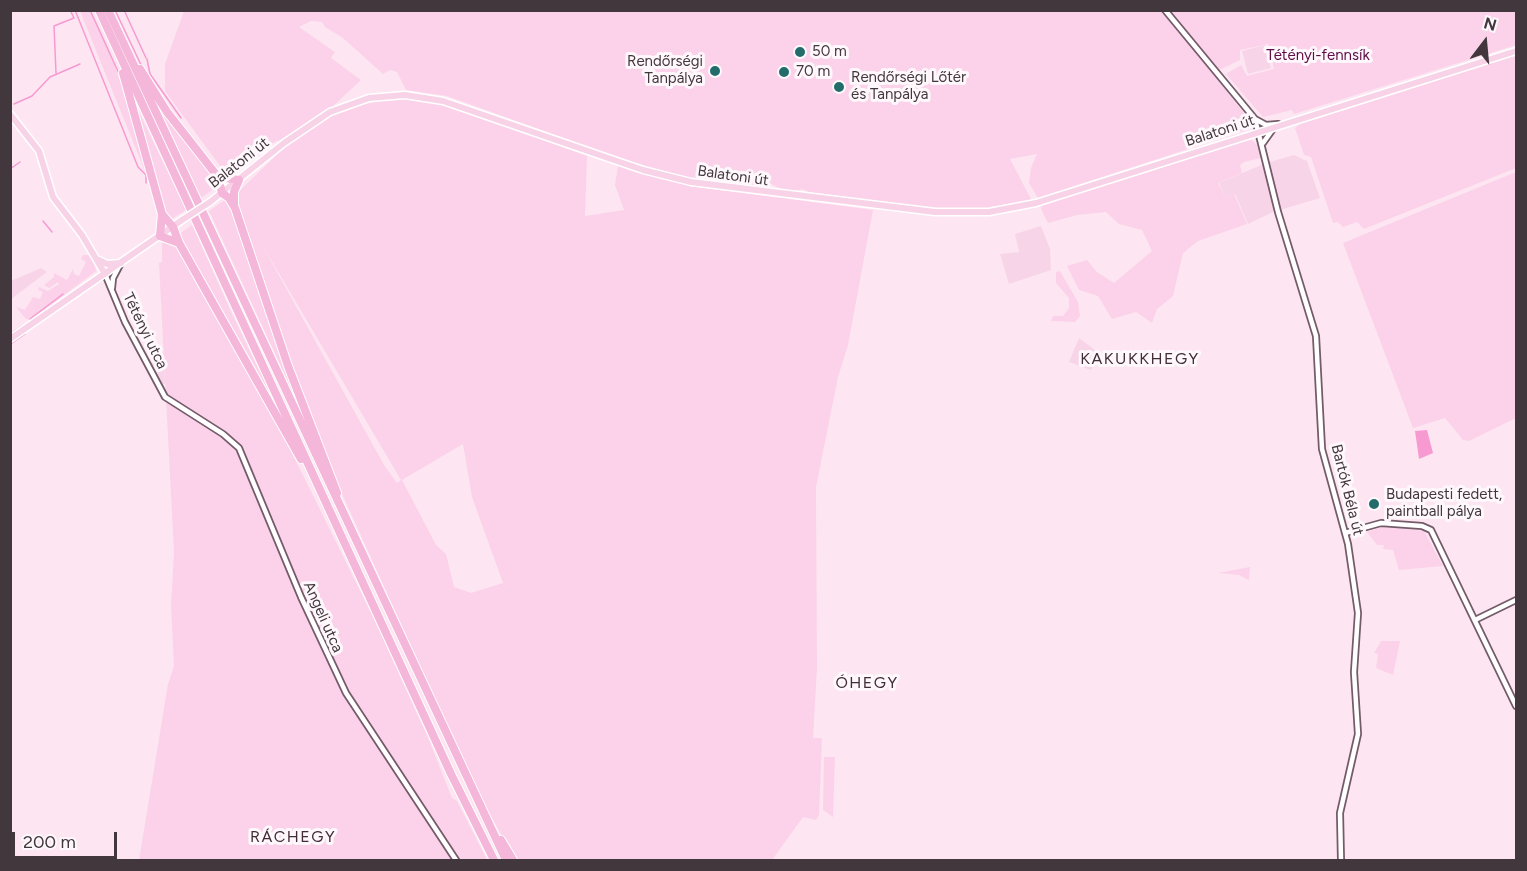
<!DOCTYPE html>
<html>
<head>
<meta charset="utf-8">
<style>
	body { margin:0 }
	#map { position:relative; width:1527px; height:871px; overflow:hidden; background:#fde6f2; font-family:Figtree,sans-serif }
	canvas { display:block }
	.frame { position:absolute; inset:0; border:12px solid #42373d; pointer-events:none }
	.north { position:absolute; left:1455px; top:12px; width:60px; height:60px; -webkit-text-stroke:4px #fef8fc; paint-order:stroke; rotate:16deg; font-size:16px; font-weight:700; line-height:24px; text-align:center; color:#42373d }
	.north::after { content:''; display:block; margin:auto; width:21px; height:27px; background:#42373d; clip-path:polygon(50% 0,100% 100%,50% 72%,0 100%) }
	.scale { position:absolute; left:12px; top:832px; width:105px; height:27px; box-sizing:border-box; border:3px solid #42373d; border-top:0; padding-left:8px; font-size:18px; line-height:21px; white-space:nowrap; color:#42373d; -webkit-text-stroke:4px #fef8fc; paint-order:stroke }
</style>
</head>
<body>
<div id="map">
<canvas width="1527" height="871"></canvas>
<div class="frame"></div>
<div class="north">N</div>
<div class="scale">200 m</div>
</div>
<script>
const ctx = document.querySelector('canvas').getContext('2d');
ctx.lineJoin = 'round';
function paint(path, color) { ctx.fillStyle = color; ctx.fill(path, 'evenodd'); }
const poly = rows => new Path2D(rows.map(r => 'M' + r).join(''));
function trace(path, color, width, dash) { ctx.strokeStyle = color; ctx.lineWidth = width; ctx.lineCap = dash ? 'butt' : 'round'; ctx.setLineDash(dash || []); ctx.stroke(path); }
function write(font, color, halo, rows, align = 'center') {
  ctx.font = font + ' Figtree,sans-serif'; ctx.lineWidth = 6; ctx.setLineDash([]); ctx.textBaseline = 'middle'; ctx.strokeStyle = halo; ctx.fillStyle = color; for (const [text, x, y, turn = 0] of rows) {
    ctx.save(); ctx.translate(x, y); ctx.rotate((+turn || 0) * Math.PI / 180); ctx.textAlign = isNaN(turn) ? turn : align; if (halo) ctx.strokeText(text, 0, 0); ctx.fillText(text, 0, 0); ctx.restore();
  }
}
paint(poly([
	[1265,45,1271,68,1248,74,1242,51],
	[1294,155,1307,161,1320,198,1273,212,1248,224,1235,194,1225,197,1219,183,1266,163],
	[1041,226,1050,249,1051,270,1009,284,1000,254,1019,252,1015,234],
	[41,268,47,272,11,299,11,281],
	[1079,338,1099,353,1091,370,1069,362],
	[164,353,165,384,161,385,148,360]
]), '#f8d4e8');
paint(poly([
	[80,11,91,11,108,47,137,130,151,186],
	[184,11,1516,11,1516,45,1294,114,1292,110,1263,117,1226,74,1241,65,1247,76,1274,69,1268,44,1240,50,1240,60,1213,73,1250,121,1246,130,1038,198,1029,183,1031,168,1037,154,1010,159,1032,201,999,208,955,211,813,194,802,189,794,192,783,190,771,184,760,188,701,181,625,160,447,96,406,90,397,72,390,70,383,74,343,38,325,27,322,22,311,21,299,27,335,52,331,58,361,80,330,109,284,140,276,141,233,173,223,170,165,91,165,64],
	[1516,55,1516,168,1364,229,1357,222,1343,227,1338,222,1333,223,1311,157,1304,155,1295,128,1300,124],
	[395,98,435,101,587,156,585,216,624,210,615,185,618,166,698,187,873,210,848,345,838,377,816,487,817,668,813,738,822,738,819,815,816,820,803,817,772,860,516,860,478,794,338,485,292,366,236,199,236,194,284,148,315,124,334,112,351,107],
	[261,243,401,480,397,483,384,465],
	[463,444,472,497,503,583,471,593,454,587,446,554,436,545,402,480],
	[156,100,219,185,201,198],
	[138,110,186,210,170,220,167,218],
	[1250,139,1257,145,1261,158,1244,162,1240,165,1242,173,1218,183,1225,197,1234,194,1247,224,1198,241,1183,253,1173,296,1157,309,1152,323,1136,312,1112,319,1098,296,1079,290,1067,266,1087,260,1097,272,1114,283,1152,251,1142,230,1119,224,1106,212,1077,215,1048,223,1041,209,1043,204],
	[1516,172,1516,418,1469,441,1463,440,1445,418,1413,428,1343,243],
	[226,199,229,203,303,414,209,211],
	[192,225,233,316,271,395,179,234],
	[162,243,170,243,179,250,240,354,294,457,374,619,429,740,452,798,457,801,487,860,139,860,168,684,174,666,171,606,174,552,159,263,162,262],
	[83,255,92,255,96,271,31,320,26,319,16,307,25,310,33,297,40,299,43,292,38,290,39,287,48,291,59,284,58,282,49,288,44,285,54,277,54,273,67,280,73,269,74,274,79,276,86,262,81,259],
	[1060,271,1078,302,1080,316,1075,322,1051,321,1053,316,1063,316,1069,308,1069,298,1056,283,1056,272],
	[1385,526,1424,531,1443,566,1399,570,1393,550,1383,549,1384,545,1377,545,1367,532],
	[1250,567,1249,580,1239,575,1218,573],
	[1381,641,1400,641,1393,675,1376,668,1378,654,1374,653],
	[824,757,835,757,833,817,823,810]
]), '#fbd2e9');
paint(poly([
	[1427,430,1433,453,1419,459,1415,431]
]), '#f79ad1');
trace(poly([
	[75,10,138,167,146,175],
	[90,10,121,78],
	[115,10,142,67],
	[124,10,146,58],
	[147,59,150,74,181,118],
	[56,73,54,26,74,18,70,10],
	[14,104,32,96,50,77,80,64],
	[10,169,20,162],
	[146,174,146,183],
	[43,221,52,232],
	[30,319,63,294],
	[10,334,22,326],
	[12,343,25,334]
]), '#f79ad1', 1.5);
const minor = poly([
	[1165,10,1255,119,1278,212,1316,336,1322,449,1348,544,1358,613,1354,672,1358,734,1340,813,1341,860],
	[1255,119,1266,125,1278,124],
	[1263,143,1273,129],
	[105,274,125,322,165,397,223,434,239,448,301,597,346,693,456,860],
	[112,288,113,278,121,263],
	[1345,533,1381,523,1422,526,1431,530,1516,706],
	[1475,620,1516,600]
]);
const major = poly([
	[10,114,39,151,53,197,82,235,105,274],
	[210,202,284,143,330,112,369,98,405,95,443,101,643,170,691,182,935,212,989,212,1036,203,1516,51],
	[99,260,107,264,121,263],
	[10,339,182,220]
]);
const highway = poly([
	[99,10,451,774,494,860],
	[108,10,506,860],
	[140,69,167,112,218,177,222,193,229,198,235,208,288,366,337,493],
	[123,73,162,214,160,236,179,243],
	[218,177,239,180,234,192,234,204],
	[162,214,173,227,179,243,301,459],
	[501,840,513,860]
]);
trace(minor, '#745b69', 8);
trace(major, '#fff', 9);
trace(highway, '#fff', 10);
trace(minor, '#fff', 4.5);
trace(major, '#f8d3e8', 6);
trace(highway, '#f4b6d9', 8);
const majorBridge = poly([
	[182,220,210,202]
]);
trace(majorBridge, '#fff', 9, []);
trace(majorBridge, '#f8d3e8', 6);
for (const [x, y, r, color] of [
	[800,52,6,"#226d6c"],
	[715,71,6,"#226d6c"],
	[784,72,6,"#226d6c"],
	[839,87,6,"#226d6c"],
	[1374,504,6,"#226d6c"]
]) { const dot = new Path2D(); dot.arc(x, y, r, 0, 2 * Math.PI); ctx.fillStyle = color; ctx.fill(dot); trace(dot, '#fef8fc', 2); }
write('15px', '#42373d', '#fef8fc', [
	["50 m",812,52],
	["Rendőrségi",703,62,"right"],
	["Tanpálya",703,79,"right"],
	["70 m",796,72],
	["Rendőrségi Lőtér",851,78],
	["és Tanpálya",851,95],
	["Budapesti fedett,",1386,495],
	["paintball pálya",1386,512]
], 'left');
write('15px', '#5e0c45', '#fef8fc', [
	["Tétényi-fennsík",1318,56]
]);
write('15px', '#42373d', '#fef8fc', [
	["Balatoni út",1220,131,-18],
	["Balatoni út",239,163,-38],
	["Balatoni út",733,176,8],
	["Tétényi utca",145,331,64],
	["Bartók Béla út",1347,490,76],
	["Angeli utca",323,617,66]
]);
ctx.letterSpacing = '1.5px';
write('16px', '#412c38', '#fef8fc', [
	["KAKUKKHEGY",1140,359],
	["ÓHEGY",867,683],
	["RÁCHEGY",293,837]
]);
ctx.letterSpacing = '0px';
</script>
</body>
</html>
